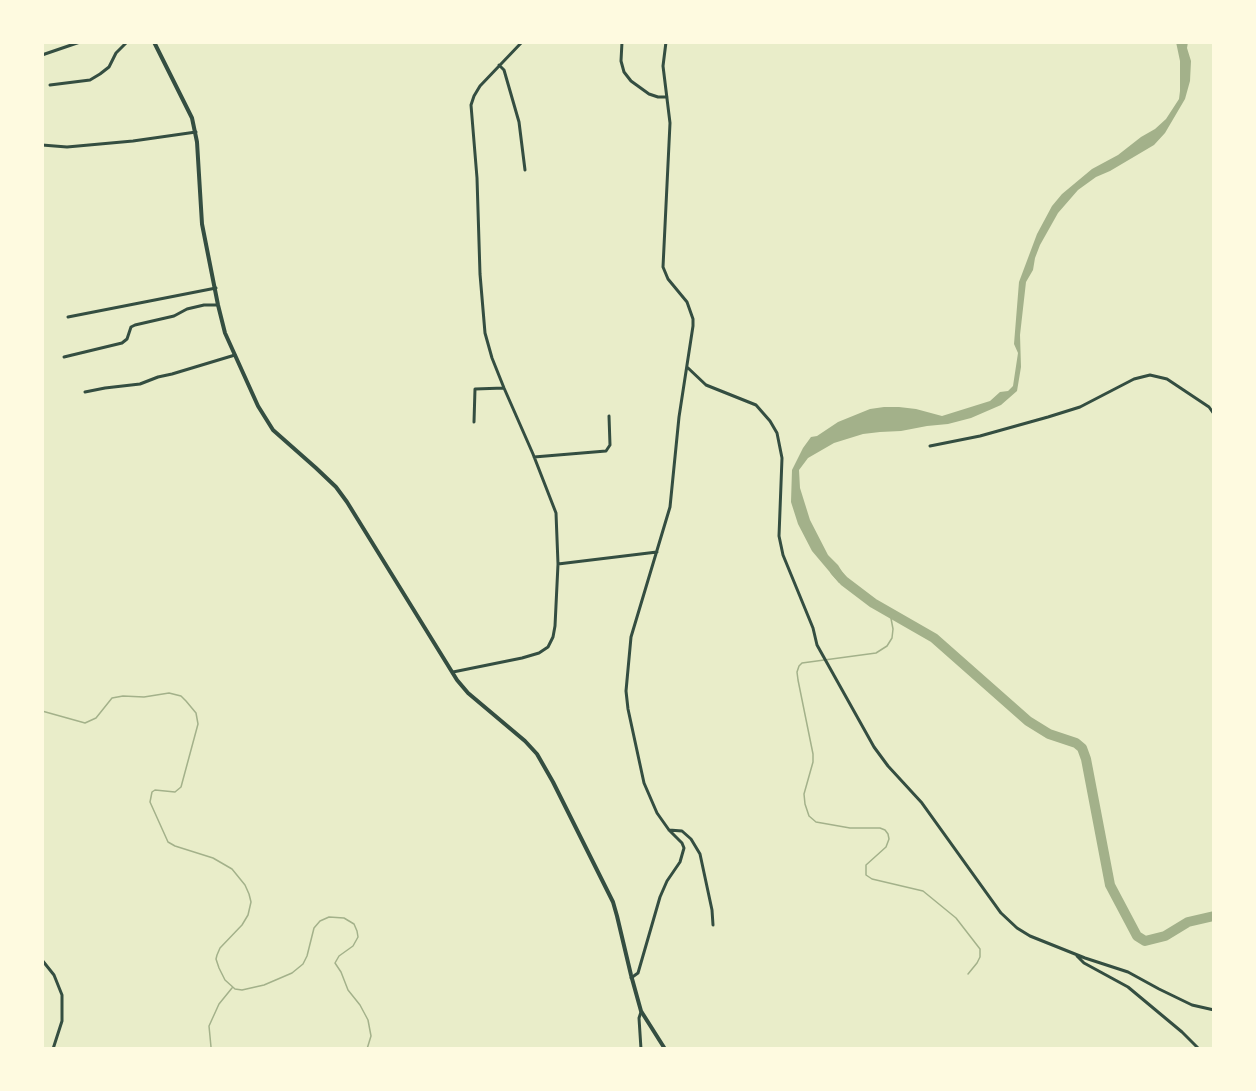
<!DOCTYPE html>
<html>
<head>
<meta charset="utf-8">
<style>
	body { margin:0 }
	#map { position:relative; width:1256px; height:1091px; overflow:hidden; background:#e9edc9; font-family:Bitter,serif }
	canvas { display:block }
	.frame { position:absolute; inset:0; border:44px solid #fefae0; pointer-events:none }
</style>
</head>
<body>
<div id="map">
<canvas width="1256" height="1091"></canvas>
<div class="frame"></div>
</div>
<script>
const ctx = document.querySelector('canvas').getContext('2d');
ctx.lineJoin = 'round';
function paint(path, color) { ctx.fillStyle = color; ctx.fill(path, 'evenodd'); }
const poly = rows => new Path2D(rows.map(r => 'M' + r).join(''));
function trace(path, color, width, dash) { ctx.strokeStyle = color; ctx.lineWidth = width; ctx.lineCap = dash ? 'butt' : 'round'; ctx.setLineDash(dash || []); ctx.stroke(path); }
paint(poly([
	[1176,42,1188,42,1187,48,1191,61,1190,81,1185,99,1165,133,1154,145,1110,171,1096,177,1078,190,1058,213,1040,245,1035,258,1033,270,1026,282,1020,335,1021,367,1017,391,1001,405,971,418,948,424,927,426,901,431,880,432,863,434,834,443,808,458,799,470,800,488,810,520,828,555,838,565,846,578,839,583,812,551,798,524,791,502,792,470,803,448,811,437,817,436,838,422,870,409,884,407,899,407,916,409,942,416,990,401,1000,392,1008,391,1013,386,1018,353,1014,344,1019,282,1037,234,1052,206,1062,194,1092,169,1118,155,1141,137,1155,129,1166,119,1179,99,1180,91,1180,61]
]), '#a3b18a');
trace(poly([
	[890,613,893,629,892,638,887,646,876,653,802,663,799,666,797,672,798,680,813,754,813,762,804,794,805,804,809,816,816,822,850,828,880,828,885,830,888,834,889,839,886,847,866,865,866,875,872,879,923,891,956,918,980,949,980,957,977,963,968,974],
	[42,711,85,723,96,718,112,698,123,696,144,697,169,693,181,696,186,701,196,713,198,724,181,787,175,792,155,790,152,792,150,802,168,842,175,846,213,858,232,869,245,885,249,894,251,902,248,915,242,925,220,948,217,955,216,959,219,968,225,980,235,989,242,990,264,985,292,973,303,964,307,956,314,928,320,921,329,917,344,918,354,924,357,931,358,937,353,946,339,956,335,963,341,972,348,990,360,1005,368,1020,371,1036,367,1049],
	[212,1049,211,1047,209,1026,219,1004,232,988]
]), '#a3b18a', 1.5);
trace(poly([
	[835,571,844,581,873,603,934,638,1028,721,1049,734,1076,743,1082,748,1086,759,1110,885,1137,936,1145,941,1165,936,1188,922,1214,916]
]), '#a3b18a', 10);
trace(poly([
	[622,42,621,61,624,72,631,81,649,94,658,97,667,97],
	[42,55,80,42],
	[499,65,504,70,519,122,525,170],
	[50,85,90,80,100,74,109,67,116,53,127,42],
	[42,145,67,147,133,141,196,132],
	[68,317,216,288],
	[64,357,122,343,127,339,131,327,135,325,174,316,187,309,204,305,218,305],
	[687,367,706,385,756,405,770,421,777,433,782,458,779,536,783,555,813,628,817,645,874,747,888,766,922,803,1001,913,1017,928,1030,936,1085,958,1128,972,1159,989,1192,1005,1214,1010],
	[85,392,105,388,140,384,158,377,172,374,235,355],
	[474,422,475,389,504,388],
	[930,446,980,436,1048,417,1080,407,1134,379,1150,375,1167,379,1209,407,1214,414],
	[534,457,606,451,610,445,609,416],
	[558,564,657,552],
	[453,672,522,658,539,653,548,647,553,637,555,626,558,564,556,513,533,454,504,388,492,358,485,333,480,274,477,178,471,105,474,96,480,86,522,42],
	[669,830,682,831,691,839,700,854,712,910,713,925],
	[1077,956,1084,963,1128,987,1182,1032,1199,1049],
	[42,960,54,975,62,995,62,1021,53,1049],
	[631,978,638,973,660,897,667,881,680,862,684,848,682,843,669,830,657,813,644,783,628,709,626,691,631,637,670,507,679,417,693,326,693,319,687,302,668,279,663,267,670,123,663,66,666,42],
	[641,1012,639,1018,641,1049]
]), '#344e41', 3);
trace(poly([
	[154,42,192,118,197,142,202,224,218,305,225,333,258,406,273,430,316,468,336,487,347,502,457,680,468,693,525,741,537,754,553,782,613,902,617,916,631,975,641,1011,665,1049]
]), '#344e41', 4);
</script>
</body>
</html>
